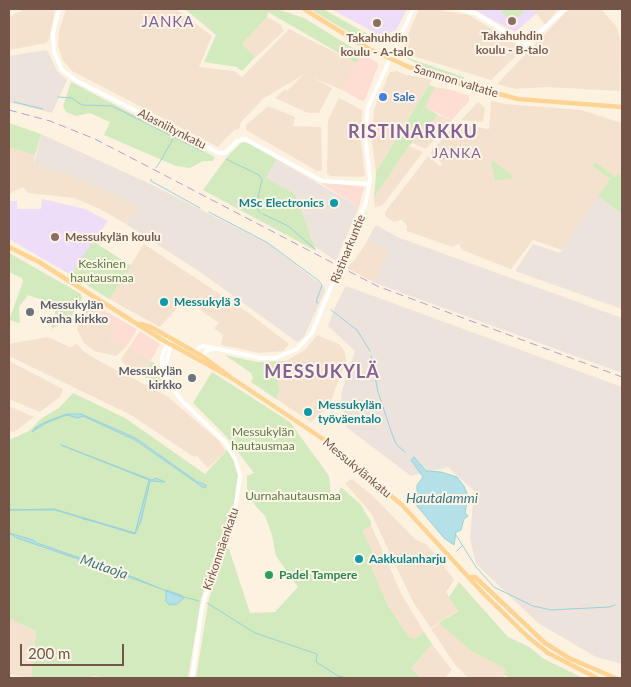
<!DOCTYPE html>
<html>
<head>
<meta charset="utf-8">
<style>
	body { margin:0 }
	#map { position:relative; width:631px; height:687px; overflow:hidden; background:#fdf1e0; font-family:Lato,sans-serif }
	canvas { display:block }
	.frame { position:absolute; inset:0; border:10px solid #745547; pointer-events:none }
	.scale { position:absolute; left:20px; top:644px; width:104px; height:22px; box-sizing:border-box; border:2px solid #745547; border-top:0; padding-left:6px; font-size:15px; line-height:18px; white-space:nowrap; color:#745547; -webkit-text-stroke:4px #fff5e7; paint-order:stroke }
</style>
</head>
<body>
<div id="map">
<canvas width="631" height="687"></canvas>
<div class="frame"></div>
<div class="scale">200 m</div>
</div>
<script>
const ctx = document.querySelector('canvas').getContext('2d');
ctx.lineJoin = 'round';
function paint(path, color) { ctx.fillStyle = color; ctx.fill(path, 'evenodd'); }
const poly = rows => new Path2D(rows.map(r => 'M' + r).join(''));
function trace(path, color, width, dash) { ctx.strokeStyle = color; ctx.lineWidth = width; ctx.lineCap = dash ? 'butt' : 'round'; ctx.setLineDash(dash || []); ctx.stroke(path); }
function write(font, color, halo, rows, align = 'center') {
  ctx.font = font + ' Lato,sans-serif'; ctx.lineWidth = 4; ctx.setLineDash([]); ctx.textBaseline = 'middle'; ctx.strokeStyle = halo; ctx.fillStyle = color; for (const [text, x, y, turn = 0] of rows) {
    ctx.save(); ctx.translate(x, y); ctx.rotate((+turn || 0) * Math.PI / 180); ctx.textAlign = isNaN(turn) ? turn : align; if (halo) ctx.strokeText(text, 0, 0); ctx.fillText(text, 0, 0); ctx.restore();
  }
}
paint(poly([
	[25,9,55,9,49,40,46,43,9,50,9,17],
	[66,9,176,9,212,36,199,67,234,71,242,77,289,29,356,63,342,90,312,77,332,88,319,113,308,113,275,98,285,89,287,91,303,75,264,98,241,122,239,129,234,130,218,147,72,71,62,59,58,45,59,31],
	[419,9,434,9,469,15,519,46,521,51,491,80,403,53,402,49],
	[533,9,558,9,545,25],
	[569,9,601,9,616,26,621,41,620,91,545,87,516,89,497,84],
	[267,17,280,24,284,31,255,58,242,44],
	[397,71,406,75,432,80,376,172,372,141,374,109,390,72],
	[339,98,362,110,361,141,365,175,362,177,330,176,327,173,328,120],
	[491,101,505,104,581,110,622,123,622,175,619,174,616,177,595,162,592,166,610,179,562,250,533,240,511,269,462,250,459,244,452,247,407,231,407,226,402,220,394,222,385,216,385,212,428,156,440,166,443,164,430,153,456,124,489,129],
	[478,102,485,108,483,122,461,120],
	[268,106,295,117,293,126,321,127,322,170,317,171,246,130,246,125],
	[438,115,452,120,426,149,412,143],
	[409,146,423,152,382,206,375,207,374,198],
	[9,147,35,155,34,165,73,176,104,189,135,205,137,209,126,224,100,209,74,198,28,193,23,187,9,194],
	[367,241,389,251,375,283,347,268,356,258],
	[144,244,250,314,289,344,283,351,260,353,221,345,223,335,214,328,219,323,204,313,187,297,160,327,109,299],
	[95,321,118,325,110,339,128,345,116,356,94,351,83,342,77,329,78,324],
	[317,335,339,344,344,350,346,360,329,406,311,422,276,399,280,389,277,382,284,374,292,372,286,361,305,350],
	[48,337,70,347,77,344,83,351,99,361,167,396,217,439,226,451,208,468,197,456,194,457,131,415,9,356,9,346,13,343],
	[130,346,151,360,142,376,129,371,121,359],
	[9,361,63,389,60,397,40,412,9,399],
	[9,406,34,417,14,432,9,431],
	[352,479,372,495,416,540,426,544,435,554,454,580,446,592,458,610,431,628,413,602,371,513,345,483],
	[371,525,401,593,424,632,415,639,409,637,388,606,367,557,362,531],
	[9,618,36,631,31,678,9,674],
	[440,623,471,651,507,669,503,678,469,678,456,666,431,629],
	[432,644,452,670,445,678,421,678,411,668]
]), '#f5e2ce');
paint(poly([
	[361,53,378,63,378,66,365,100,362,101,342,90],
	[435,87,452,90,469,96,469,101,452,120,424,107],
	[319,182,364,187,359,207],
	[91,303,137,329,128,345,110,339,118,325,95,321,78,324,88,305],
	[140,331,160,344,151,360,130,346]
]), '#feded3');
paint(poly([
	[47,50,57,71,67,80,52,113,9,102,9,56],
	[41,134,148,183,269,244,324,287,325,291,304,337,297,342,203,274,126,224,137,209,135,205,73,176,34,165],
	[276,159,359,207,336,261,314,246,295,194,265,178],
	[598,196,619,212,622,204,622,309,515,271,533,244,560,253],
	[375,226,378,226,397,237,622,318,622,373,375,283,389,251,367,241],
	[346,286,622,387,622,664,596,657,538,623,476,564,470,538,474,491,448,467,411,476,346,427,341,394,355,351,328,326,335,307]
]), '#ebe3dc');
paint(poly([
	[331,9,407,9,396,30,381,36],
	[473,9,532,9,537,13,515,32],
	[42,199,85,209,108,221,71,275,9,239,9,201,17,201,17,209,41,209]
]), '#eeddf9');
paint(poly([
	[185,9,277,9,304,18,361,53,356,63,268,12,267,17,242,44,255,57,242,71,237,67,204,62,216,35],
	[310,9,323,9,378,40,377,42,362,40],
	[500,9,522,9,525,12,510,23],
	[402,56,464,77,464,80,430,70],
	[71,82,215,157,213,161,203,161,190,168,176,166,104,135,110,122,90,113,76,116,66,112,63,106],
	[429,85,435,87,425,107,438,115,409,146,374,198,376,172],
	[9,123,41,134,35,155,9,147],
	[242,142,248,143,276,159,266,178,295,194,316,251,203,190,227,157],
	[493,161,512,175,513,178,495,181,491,162],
	[595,162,616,177,618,174,622,175,622,210,619,212,598,196,610,179,592,166],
	[93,241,131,266,109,299,71,275],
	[9,253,81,294,82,298,69,320,51,329,57,305,28,295,19,307,20,323,9,320,23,282,22,278,9,272],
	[225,355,257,362,286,361,292,372,291,375,284,375,277,382,280,389,276,399,251,382,253,378,251,373],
	[151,361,158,366,166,386,142,376],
	[212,372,290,422,329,476,332,504,341,487,361,505,371,522,371,525,362,531,373,554,367,557,388,606,409,637,415,639,424,632,432,644,411,668,421,678,196,678,209,598,227,543,250,613,275,612,298,587,276,556,272,535,265,516,254,504,247,488,247,476,254,473,226,436,193,403],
	[73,393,125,418,205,474,227,450,234,461,239,478,235,500,201,599,188,678,109,678,93,676,93,678,31,678,36,631,9,618,9,440,29,431,42,418,59,408],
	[459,582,508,637,529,647,544,659,583,678,511,678,504,675,506,669,471,651,439,623,458,611,449,597]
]), '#d2eabe');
const water = poly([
	[67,414,81,414,129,435,137,439,196,481,206,485,206,487,204,488,135,440,83,416,78,418,67,415,46,423,32,432,36,427,50,420,67,414],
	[61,445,152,480,156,478,165,482,150,481,141,521,135,534,55,510,9,510,54,509,135,533,149,480,61,445],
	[414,457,426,471,441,472,457,477,464,486,468,496,465,513,468,516,464,519,461,530,456,532,454,545,444,538,417,506,417,485,423,477,411,460,414,457],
	[9,533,33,540,37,543,123,573,159,588,82,560,79,562,78,559,17,538,9,533],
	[166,590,181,595,184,598,177,604,169,605,166,601,166,590]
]);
paint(water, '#b4e1e7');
trace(water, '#9ad1d9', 1);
trace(poly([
	[58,97,72,98,82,105,112,106,174,137,161,160],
	[14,102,43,109],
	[174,137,202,151],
	[226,159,259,175,262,180,256,206,260,213],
	[156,168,161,160],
	[151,179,151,181,200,208],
	[209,212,268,243,319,281,322,285,316,302,318,303],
	[263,214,288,226,315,249],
	[331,310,357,330,370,351],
	[371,356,378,392,391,431,396,444,405,452],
	[83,519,94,521],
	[456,535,476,567,494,587,533,606,551,610,609,607,615,605],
	[457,551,462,546],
	[159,588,176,595,199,601],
	[207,603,255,633,317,654,316,662,338,676,348,678]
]), '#9ad1d9', 1);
trace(poly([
	[59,9,53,33,54,52,62,70,77,81,219,153,225,153,237,141,245,139,322,181,369,184],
	[459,9,477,14,526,45,565,9],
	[169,337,162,357,162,367,167,380,181,400,226,443,235,459,240,475,235,510,213,569,202,608,192,678],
	[195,354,198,348,204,346,261,358,275,358,297,349,312,333,366,202,370,179,365,133,368,107,413,9],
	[201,358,207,350,213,349],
	[170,383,166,362,173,339]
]), '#fff', 4);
trace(poly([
	[304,9,369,49,409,67,450,81,518,99,622,107],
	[9,247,39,262,161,339,230,377,329,443,402,505,484,594,528,637,548,653,597,678],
	[141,324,151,327,202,356,229,376],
	[471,577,475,577,545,643,569,658,615,678]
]), '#fed495', 4.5);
trace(poly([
	[9,110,50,121,95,139,377,286,622,377]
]), '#b39fc6', 1, [8, 5]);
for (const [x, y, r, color] of [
	[512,21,5,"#8d6e63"],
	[377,23,5,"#8d6e63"],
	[383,97,5,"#3f7fe0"],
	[334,203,5,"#0f9aa8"],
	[55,237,5,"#8d6e63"],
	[164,302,5,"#0f9aa8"],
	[30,312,5,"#6b7280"],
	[192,378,5,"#6b7280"],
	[308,412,5,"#0f9aa8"],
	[359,559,5,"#0f9aa8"],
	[269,575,5,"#2e9e5b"]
]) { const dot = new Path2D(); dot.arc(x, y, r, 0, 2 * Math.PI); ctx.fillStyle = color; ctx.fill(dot); trace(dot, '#fff5e7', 2); }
write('bold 12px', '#785e54', '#fff5e7', [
	["Takahuhdin",512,36],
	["koulu - B-talo",512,50],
	["Takahuhdin",377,38],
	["koulu - A-talo",377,52],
	["Messukylän koulu",65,237,"left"]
]);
write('12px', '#745547', '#fff5e7', [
	["Sammon valtatie",456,81,17],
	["Alasniitynkatu",172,129,27],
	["Ristinarkuntie",348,249,-68],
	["Messukylänkatu",357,468,40],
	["Kirkonmäenkatu",221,549,-71]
]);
write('bold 12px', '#366cbe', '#fff5e7', [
	["Sale",393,97]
], 'left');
write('bold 12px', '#0d838f', '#fff5e7', [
	["MSc Electronics",324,203,"right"],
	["Messukylä 3",174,302],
	["Messukylän",318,405],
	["työväentalo",318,419],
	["Aakkulanharju",369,559]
], 'left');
write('12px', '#527b3e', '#fff5e7', [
	["Keskinen",102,264],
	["hautausmaa",102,278],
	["Messukylän",263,432],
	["hautausmaa",263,446],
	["Uurnahautausmaa",293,496]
]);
write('bold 12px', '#5b616d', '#fff5e7', [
	["Messukylän",40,305],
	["vanha kirkko",40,319],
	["Messukylän",182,371,"right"],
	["kirkko",182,385,"right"]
], 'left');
write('bold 12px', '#27864d', '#fff5e7', [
	["Padel Tampere",279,575]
], 'left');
ctx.letterSpacing = '1px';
write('14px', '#846298', '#fff5e7', [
	["JANKA",457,153]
]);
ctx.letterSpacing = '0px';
write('italic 14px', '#3d7882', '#fff5e7', [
	["Hautalammi",442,498],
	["Mutaoja",104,567,19]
]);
ctx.letterSpacing = '1px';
write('15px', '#846298', '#fff5e7', [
	["JANKA",168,22]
]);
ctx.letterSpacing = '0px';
ctx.letterSpacing = '1px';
write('bold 18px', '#846298', '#fff5e7', [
	["RISTINARKKU",413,132],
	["MESSUKYLÄ",322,372]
]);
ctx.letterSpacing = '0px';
</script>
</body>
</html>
